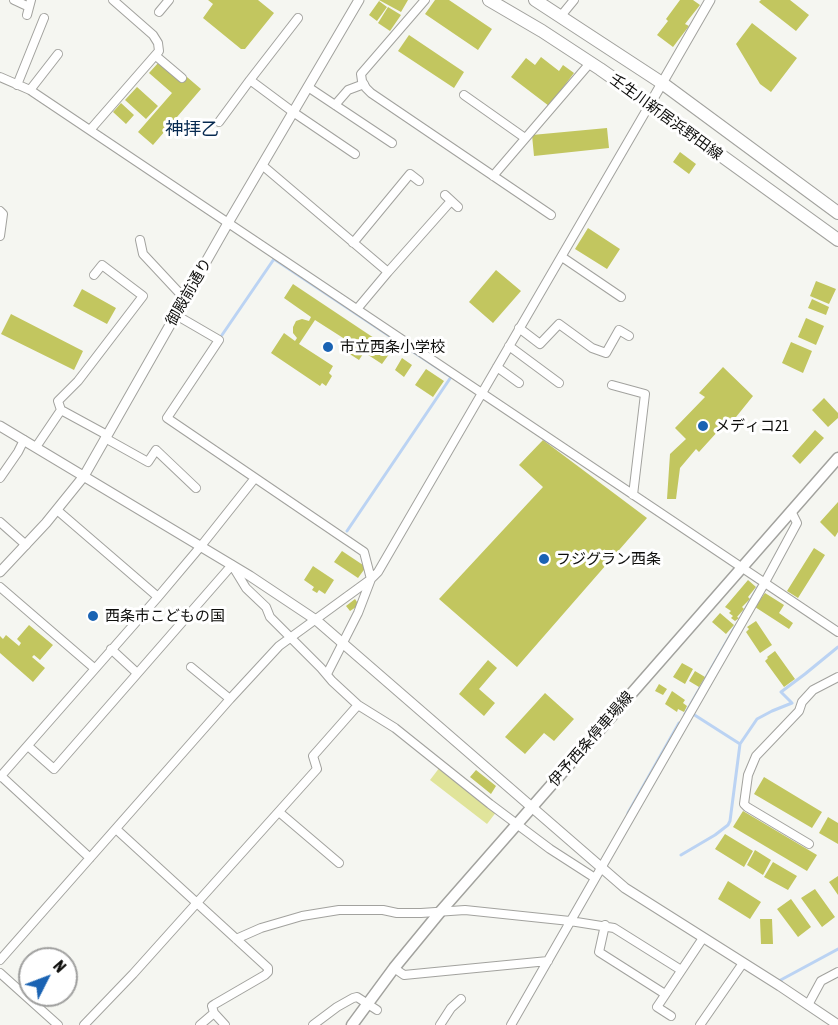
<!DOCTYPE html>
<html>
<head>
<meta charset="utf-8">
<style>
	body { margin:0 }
	#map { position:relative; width:838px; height:1025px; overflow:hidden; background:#f5f6f1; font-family:"Asap Condensed",sans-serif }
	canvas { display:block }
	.north { position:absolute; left:18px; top:947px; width:60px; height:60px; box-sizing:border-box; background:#fff; border:2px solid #9f9f9e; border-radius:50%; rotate:48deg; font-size:16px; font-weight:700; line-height:24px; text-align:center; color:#0e0e0c }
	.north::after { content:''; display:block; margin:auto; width:21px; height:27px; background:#1a63b3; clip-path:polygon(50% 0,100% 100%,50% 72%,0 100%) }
</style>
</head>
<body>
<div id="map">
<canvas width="838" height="1025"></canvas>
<div class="north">N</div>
</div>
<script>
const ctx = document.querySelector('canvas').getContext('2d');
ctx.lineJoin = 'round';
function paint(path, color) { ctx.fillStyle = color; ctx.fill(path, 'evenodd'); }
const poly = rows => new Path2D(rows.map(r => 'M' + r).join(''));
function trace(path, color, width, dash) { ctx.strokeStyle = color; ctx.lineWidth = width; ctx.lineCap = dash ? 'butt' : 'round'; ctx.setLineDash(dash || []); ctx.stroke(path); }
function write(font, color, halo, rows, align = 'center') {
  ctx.font = font + ' "Asap Condensed","Noto Sans JP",sans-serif'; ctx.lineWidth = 6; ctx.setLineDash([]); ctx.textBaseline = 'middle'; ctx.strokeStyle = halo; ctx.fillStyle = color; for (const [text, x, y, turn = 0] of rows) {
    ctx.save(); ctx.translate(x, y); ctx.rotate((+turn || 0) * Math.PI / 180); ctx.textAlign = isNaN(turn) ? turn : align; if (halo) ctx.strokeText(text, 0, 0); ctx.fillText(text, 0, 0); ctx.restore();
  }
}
paint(poly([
	[440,767,497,811,487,824,430,780]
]), '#e0e49a');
trace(poly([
	[222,335,274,259,451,377,347,531],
	[743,614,758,587],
	[685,714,735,627],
	[693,714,740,744],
	[628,813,679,723],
	[681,855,715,835,728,825,730,821,740,744,757,719,772,711,792,703,781,692,805,674,838,647],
	[777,982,838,949]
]), '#bbd3f3', 3);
paint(poly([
	[208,0,258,0,274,13,245,49,241,49,203,18,213,4],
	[379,0,408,0,401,12],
	[435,0,449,0,492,29,478,50,425,14],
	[680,0,693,0,700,5,685,24,689,26,673,47,657,35,668,21,666,19],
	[761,0,790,0,809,15,796,31,759,2],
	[379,1,387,7,377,21,369,15],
	[388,7,401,15,390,31,378,23],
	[752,23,797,58,771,92,760,84,736,44],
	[409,35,464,72,454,88,398,51],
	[541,57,559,71,563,65,574,73,549,106,511,77,526,58,535,65],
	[159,62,182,82,187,77,201,89,153,145,138,132,172,93,149,73],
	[137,87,158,106,146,119,125,100],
	[121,103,134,115,126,124,113,112],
	[607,128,609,148,534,156,532,135],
	[680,152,696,164,689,174,673,162],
	[588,228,620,249,607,269,575,249],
	[496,270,521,291,493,323,469,302],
	[816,281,836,289,829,304,810,296],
	[293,284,392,350,382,364,359,349,358,350,363,354,359,360,345,351,351,343,315,320,299,344,333,366,329,373,332,376,326,386,322,383,320,386,271,353,284,333,295,341,297,338,293,333,293,327,296,321,302,319,309,321,311,317,284,298],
	[82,289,116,308,107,324,73,306],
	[812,299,829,307,826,315,808,308],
	[11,314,83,351,74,370,1,334],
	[806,318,824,326,816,345,798,337],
	[791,342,812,351,803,373,782,363],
	[402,358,412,365,404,377,395,370],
	[723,367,753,396,732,422,729,419,699,452,696,449,680,468,676,499,667,499,670,454,686,439,675,428,705,397,699,393],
	[426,369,444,381,433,397,415,385],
	[824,398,838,413,838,418,828,427,812,410],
	[815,430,824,438,800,464,792,456],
	[543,440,647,518,517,667,439,599,543,487,519,465],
	[838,502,838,532,835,537,820,522],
	[814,548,825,555,798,598,787,591],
	[342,551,366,567,358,578,334,562],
	[313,566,334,580,325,594,319,590,317,593,312,590,314,587,304,580],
	[748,580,756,587,748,597,750,599,742,607,744,609,737,617,739,618,735,621,731,618,733,616,729,613,731,611,725,607],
	[765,593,784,605,779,613,793,623,789,629,755,607],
	[355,599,359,605,350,611,346,606],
	[720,613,734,625,726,634,712,622],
	[756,621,772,645,760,653,746,632,749,629,747,627],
	[29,625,53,645,40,660,34,655,32,657,45,668,33,682,0,653,0,636,3,639,6,635,19,646,21,643,17,639],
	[775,651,795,679,784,687,765,661,768,658,767,657],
	[488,660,497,668,479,689,495,703,484,716,459,694],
	[682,663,693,669,685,684,673,677],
	[695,671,705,677,699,687,689,681],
	[659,684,667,689,663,695,655,691],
	[672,691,685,700,683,703,687,706,684,712,678,709,677,712,665,704],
	[545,693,574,719,554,741,544,733,525,754,505,737],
	[476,770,496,786,491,794,470,777],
	[764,777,822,812,812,828,754,794],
	[743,811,817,855,807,871,733,827],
	[828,817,838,823,838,844,819,833],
	[725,834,753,851,744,867,715,849],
	[755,850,771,860,763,875,747,865],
	[773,862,797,876,788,890,764,877],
	[838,876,838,895,829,882],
	[728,881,761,902,750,919,718,899],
	[815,889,835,917,822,927,801,898],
	[791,899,811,927,798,937,777,909],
	[760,919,772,919,773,944,761,944]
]), '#c2c65f');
const minor = poly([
	[14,0,29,7],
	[425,0,361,74,362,81,366,88,371,93,551,215],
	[159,12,169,0],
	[27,15,31,0],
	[560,17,574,0],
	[156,56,182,78],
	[0,77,30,90,838,632],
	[250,80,293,112,355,154],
	[17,85,44,18],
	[308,87,392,143],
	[30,90,58,54],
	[464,95,525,138],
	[335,105,348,90,364,84],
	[219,122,250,80,298,18],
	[90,130,159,51,158,43,153,35,113,0],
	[262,165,388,272,357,309],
	[493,176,590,63],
	[445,195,458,207],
	[0,211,3,214,0,236],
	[140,240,143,254,185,299],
	[353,243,410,174,419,181],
	[562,257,621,297],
	[388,272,451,201],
	[94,275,102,265,143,296,78,381,58,401,61,410,107,435],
	[176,315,219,340,167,418,364,552,371,579,358,613,327,674],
	[519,328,540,344,559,324,592,348,606,353,619,330,629,336],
	[509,346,559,383],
	[497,367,519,383],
	[612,385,645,394,633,495],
	[105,438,148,462,156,450,196,488],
	[36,447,61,410],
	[0,478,18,452,24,440],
	[57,510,158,597],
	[0,522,26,545],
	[0,587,94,668],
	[111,649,137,673],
	[191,667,230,699],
	[28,746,54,769,232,565,246,588,266,607,270,617,321,668,332,681,358,705,395,728,490,804,550,849,595,878],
	[1,776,90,858],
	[0,777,158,597,201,546,255,478],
	[279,812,339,863],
	[116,829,268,968,268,972,265,975,215,1004,212,1006,214,1013,225,1025],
	[809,844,747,807,744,804,748,775,756,756,799,711,802,702,813,690,838,677],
	[605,925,599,952,665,994],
	[236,939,261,928,302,916,339,910,383,910,397,913,421,913,465,910,570,921,614,928,681,970],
	[0,960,230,699,279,646,371,579,378,572,650,104],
	[394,968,404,975,548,961],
	[0,973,58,1025],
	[808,1005,821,981,838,972],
	[671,1016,657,1007,703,938],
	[84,1025,133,974,317,769,313,756,358,705],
	[200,1025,214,1013],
	[313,1025,337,1007,353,998,357,997,377,1010],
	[440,1025,451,1008,461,999],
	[511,1025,764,584,797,523,791,511],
	[700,1025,743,963]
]);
const tertiary = poly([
	[650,104,710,0],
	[0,426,250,576,316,620,625,888,780,986,838,1025],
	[0,572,46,523,84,476,228,223,359,0]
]);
const secondary = poly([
	[352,1025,394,968,440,912,838,458]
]);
const primary = poly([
	[489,0,542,31,600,69,650,104,838,240],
	[535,0,662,83,838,213]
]);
trace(minor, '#a2a29e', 10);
trace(tertiary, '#a2a29e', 11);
trace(secondary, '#a2a29e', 13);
trace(primary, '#a2a29e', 14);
trace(minor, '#fff', 8);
trace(tertiary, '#fff', 9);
trace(secondary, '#fff', 10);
trace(primary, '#fff', 12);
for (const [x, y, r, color] of [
	[328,347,6,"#1a63b3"],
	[703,426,6,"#1a63b3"],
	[544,559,6,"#1a63b3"],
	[93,616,6,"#1a63b3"]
]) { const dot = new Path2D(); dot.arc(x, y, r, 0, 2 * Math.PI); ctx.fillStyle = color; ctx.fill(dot); trace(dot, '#fff', 2); }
write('15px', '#0e0e0c', '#fff', [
	["壬生川新居浜野田線",666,117,36],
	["御殿前通り",189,292,-60],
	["伊予西条停車場線",591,739,-49]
]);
write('15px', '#0e0e0c', '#fff', [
	["市立西条小学校",340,347],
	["メディコ21",715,426],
	["フジグラン西条",556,559],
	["西条市こどもの国",105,616]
], 'left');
write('18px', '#072a50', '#fff', [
	["神拝乙",192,129]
]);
</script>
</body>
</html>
